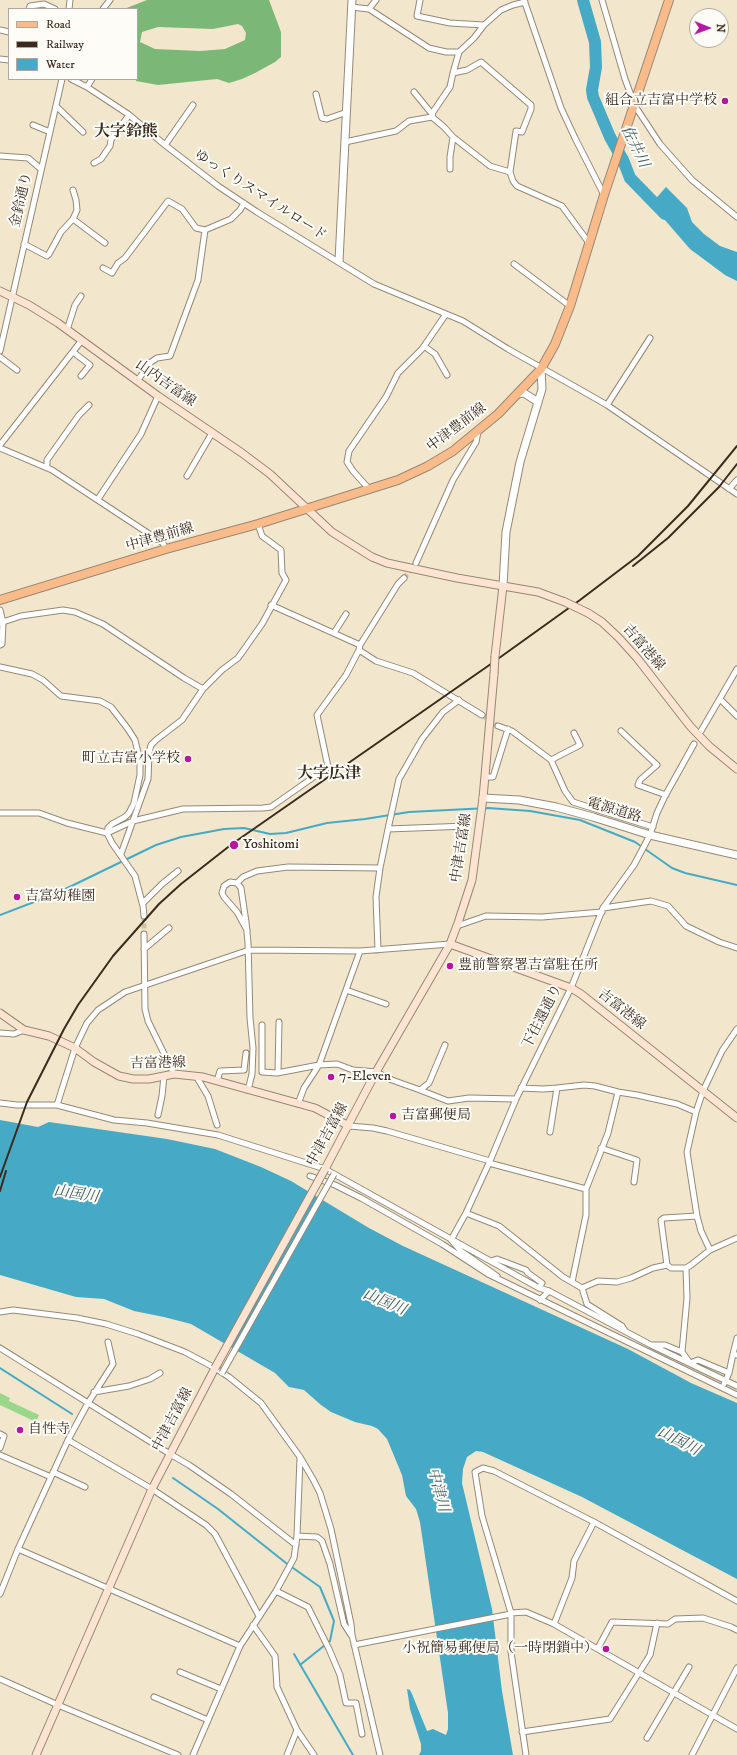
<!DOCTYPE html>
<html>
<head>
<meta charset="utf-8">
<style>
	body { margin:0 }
	#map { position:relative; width:737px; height:1755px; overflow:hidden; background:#f2e7cd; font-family:"IM FELL DW Pica",serif }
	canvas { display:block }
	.legend { position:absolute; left:8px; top:8px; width:130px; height:72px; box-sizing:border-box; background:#fdfcf7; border:1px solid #afa8a0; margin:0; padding:5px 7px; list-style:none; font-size:12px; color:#3b2a1e }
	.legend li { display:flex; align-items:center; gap:8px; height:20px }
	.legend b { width:20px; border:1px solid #afa8a0 }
	.north { position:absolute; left:689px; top:8px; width:40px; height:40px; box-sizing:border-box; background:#fdfcf7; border:1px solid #afa8a0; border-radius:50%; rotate:91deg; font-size:11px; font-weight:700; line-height:16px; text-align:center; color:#3b2a1e }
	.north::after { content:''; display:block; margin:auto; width:14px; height:18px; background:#b5179e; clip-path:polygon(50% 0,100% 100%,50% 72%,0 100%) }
</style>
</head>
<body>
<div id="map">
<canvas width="737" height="1755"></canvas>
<ul class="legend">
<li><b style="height:5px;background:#fabb8b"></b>Road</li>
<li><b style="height:5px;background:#3b2a1e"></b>Railway</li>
<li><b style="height:11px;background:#46aac6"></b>Water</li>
</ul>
<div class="north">N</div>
</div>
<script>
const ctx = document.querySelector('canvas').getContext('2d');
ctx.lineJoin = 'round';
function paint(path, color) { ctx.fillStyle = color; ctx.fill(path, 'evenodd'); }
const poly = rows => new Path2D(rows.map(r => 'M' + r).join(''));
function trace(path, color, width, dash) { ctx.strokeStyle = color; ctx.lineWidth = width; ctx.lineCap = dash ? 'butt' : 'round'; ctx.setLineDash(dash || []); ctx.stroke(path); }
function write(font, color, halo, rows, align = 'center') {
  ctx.font = font + ' "IM FELL DW Pica","Noto Serif JP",serif'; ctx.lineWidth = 4; ctx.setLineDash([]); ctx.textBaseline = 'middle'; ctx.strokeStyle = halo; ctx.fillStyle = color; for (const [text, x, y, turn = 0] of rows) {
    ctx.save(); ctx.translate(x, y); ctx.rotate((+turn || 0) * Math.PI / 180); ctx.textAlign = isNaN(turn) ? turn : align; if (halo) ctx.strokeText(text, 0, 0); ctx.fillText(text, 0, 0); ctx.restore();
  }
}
paint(poly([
	[0,1393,10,1398,9,1401,39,1415,36,1422,0,1405]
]), '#9ad78b');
paint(poly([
	[147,0,269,0,281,32,281,57,275,62,255,73,242,79,229,83,217,79,158,85,136,81,137,9,124,9],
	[238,24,242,26,246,33,245,40,225,49,200,51,155,49,140,42,142,32,158,27,213,29]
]), '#7bb877');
paint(poly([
	[666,187,687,208,692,222,704,234,720,246,737,252,737,281,725,275,690,249,651,204],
	[0,1120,38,1127,49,1122,167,1139,215,1149,261,1167,291,1181,369,1228,403,1246,628,1349,691,1383,737,1403,737,1579,582,1497,483,1452,476,1451,467,1457,463,1469,462,1483,492,1609,502,1691,513,1755,419,1755,421,1751,421,1744,410,1709,407,1689,410,1690,412,1694,427,1731,433,1729,446,1735,448,1729,448,1713,420,1522,416,1509,406,1496,402,1475,387,1439,378,1429,372,1426,355,1422,331,1412,321,1405,304,1390,289,1387,275,1373,191,1324,164,1317,134,1311,104,1299,76,1297,0,1275]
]), '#46aac6');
trace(poly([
	[0,915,55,894,156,845,181,837,224,829,244,828,270,834,286,833,327,823,365,819,409,812,488,808,530,811,580,820,635,842,672,868,685,873,737,885],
	[0,1368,72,1414],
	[173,1478,218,1509,286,1563,320,1587,334,1621,330,1641,300,1665],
	[294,1654,353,1755]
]), '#46aac6', 2);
trace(poly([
	[583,0,595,42,596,67,592,90,593,97,610,137,623,160,630,178,665,214]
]), '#46aac6', 12);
trace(poly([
	[404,578,413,567],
	[482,715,498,726],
	[144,916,144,934]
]), '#cdc1aa', 5, [5, 2.5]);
const minor = poly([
	[420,0,417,16,450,23,484,25,501,10,513,5,525,2],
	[524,0,561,108,575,138,604,195],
	[602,0,625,79,635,106,660,144,692,180,737,217],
	[351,7,369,9,376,0],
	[29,9,30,6,44,4,55,9],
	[69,9,70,0],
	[103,9,110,0],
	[369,9,429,48,446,52,459,52,453,73],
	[0,30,9,32],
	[459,52,474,38,484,25],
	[0,59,9,60],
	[71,79,87,87,128,114,165,145,218,186,257,212,374,284,463,321,508,349,579,389,607,405,737,494],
	[87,87,92,79],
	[414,92,432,114],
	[316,94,322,118,327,119,347,112],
	[56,106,83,132],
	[33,125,50,132],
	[453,137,490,166,510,172],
	[345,142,396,131,409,121,432,117],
	[165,145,193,105],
	[0,156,28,158,41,169],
	[94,163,101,159,110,146,111,140,129,115],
	[450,169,450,157,453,137,444,127,432,117,433,112,450,87,453,73,467,70,481,62,531,105,531,109,522,132,516,131,510,172,513,181,517,186,562,206,589,243],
	[73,219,105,243],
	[24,244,47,256,49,254,61,232,73,219,77,210,76,200,73,190],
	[514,264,570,306],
	[103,268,112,273,118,263,125,258,168,201,182,209,196,228,205,230],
	[67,330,75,305,81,296],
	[424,346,435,354,447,375],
	[0,351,62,79],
	[73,352,90,365,81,376],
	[0,357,17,370],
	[137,381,151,362,157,358,170,356,198,280,205,230,231,219,240,210,244,203],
	[607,405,650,338],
	[0,445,82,340],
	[0,448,52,470,163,543,166,549],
	[47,467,47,460,79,415,89,405],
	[187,476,212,433],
	[729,489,737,480],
	[370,490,353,471,347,462,349,451,386,397,398,373,422,349,446,314],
	[98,499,141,434,158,396],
	[416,563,453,480,476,442,478,432],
	[271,605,360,645],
	[0,610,3,622,2,644,0,645],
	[0,623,21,616,63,610,75,612,103,624,184,678,203,689],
	[334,633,346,614],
	[359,650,376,661,413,673,482,715],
	[0,667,32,674,43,680,61,696,100,701,111,707,128,729,135,740,140,761,140,775,134,803,129,813,125,817,112,824,108,828,107,833],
	[720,699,737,716],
	[498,726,512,731,551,760,565,791,573,802,653,827],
	[621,731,657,765,640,780,638,785,666,795],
	[701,731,737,669],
	[551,760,580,745,574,733],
	[485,777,493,777,508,729],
	[0,813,39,813,67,823,107,833,112,843,135,876,143,906,144,916],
	[388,829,399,779,422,739,443,712,459,700],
	[107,833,133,821,183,809,263,808,271,807,328,767,317,715,346,675,359,650,360,645,398,584,404,578],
	[121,854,148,779,149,753,151,745,156,740,182,720,203,689,222,670,238,658,262,624,286,580,282,573,281,550,262,536,258,524],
	[380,868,388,829,467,826],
	[237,883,243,877,257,871,288,867,380,868,376,897,378,950],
	[143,903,162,884,178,871],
	[603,908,651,901,668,906,686,926,719,942,737,948],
	[457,926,486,916,542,917,602,912],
	[247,930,237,912,224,897,222,893,224,886,230,882,237,883,241,888,246,922,248,943,250,1018,253,1048,252,1074,248,1090],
	[144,934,145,1009,148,1021,174,1074],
	[144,949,169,928],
	[346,990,386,1004],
	[262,1025,262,1072,277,1073,319,1065,337,1064,353,1070,376,1072,392,1080,420,1090,429,1083,445,1045],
	[0,1033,14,1034,24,1030],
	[278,1073,279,1022],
	[196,1076,208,1096,217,1125],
	[217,1081,220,1071,244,1070,246,1053],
	[521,1088,543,1089,557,1088,550,1132],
	[557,1088,584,1085,595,1086,618,1092,637,1095,677,1104,696,1112],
	[420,1090,448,1101,469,1098,516,1099],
	[0,1103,17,1105,57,1105,114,1120,147,1123,218,1135,325,1169,539,1288,549,1291,651,1345,737,1386],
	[298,1104,304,1088,319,1065,360,951],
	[57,1105,75,1048,87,1023,98,1010,125,992,249,950,360,951,450,944],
	[158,1115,162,1096,164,1076],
	[349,1126,373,1128,387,1131,490,1161],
	[601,1148,637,1160,634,1182],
	[489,1163,586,1189],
	[310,1176,335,1185,361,1198,442,1244,488,1274,737,1395],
	[466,1213,499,1226,563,1277,582,1288,598,1281,617,1282,631,1278,653,1268,667,1265,671,1268,686,1268,691,1265,710,1250,701,1231,697,1216,687,1152,696,1112,703,1091,722,1051,737,1029],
	[451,1240,466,1213,490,1161,516,1099,571,988,603,908,634,865,650,835,657,813,665,796,694,744],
	[453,1242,461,1251,497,1276],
	[710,1250,737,1238],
	[491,1261,497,1259,526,1270,528,1273,542,1283,539,1288],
	[667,1265,661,1220,664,1218,697,1216],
	[572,1282,586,1215,586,1189,608,1133,618,1092],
	[582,1288,587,1304,622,1326,625,1331],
	[540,1300,549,1291],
	[0,1312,13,1310,77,1318,106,1324,138,1334,185,1352,215,1368,229,1377,261,1403,300,1457,314,1481,320,1493,331,1529,351,1624,352,1635,380,1755],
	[653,1345,665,1345,682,1352,690,1363,698,1360,729,1373],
	[0,1348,170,1454,189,1465,231,1494,296,1545],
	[682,1352,687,1298,686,1268],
	[733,1354,737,1338],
	[724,1384,729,1373,733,1354,737,1355],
	[94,1392,129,1386,150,1379,160,1373],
	[0,1434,4,1436,0,1448],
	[68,1440,152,1489,206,1525,215,1534,259,1616],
	[0,1455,51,1477],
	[53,1472,85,1487],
	[297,1536,317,1537,322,1541,330,1564,344,1624,351,1635],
	[18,1549,240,1646],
	[276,1591,308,1607,329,1649,340,1675,346,1703,356,1703,362,1734],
	[0,1594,18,1549,68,1440,88,1403,113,1364,108,1342],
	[511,1613,526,1612,554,1624,737,1729],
	[554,1624,572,1578,574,1561,594,1522],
	[253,1625,275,1656,277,1687,297,1730,314,1755],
	[354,1645,511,1614],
	[598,1648,612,1622,668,1624,675,1619,703,1618,731,1627,737,1630],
	[180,1672,221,1689],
	[0,1679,58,1705,178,1755],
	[154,1697,208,1720],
	[522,1732,610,1719,650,1655,657,1623],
	[647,1738,689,1667],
	[193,1755,240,1646,276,1591,294,1558,297,1536,300,1458],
	[287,1755,297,1730],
	[526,1755,511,1652,511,1613,482,1516,475,1472,483,1468,494,1471,594,1522,737,1601],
	[692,1755,737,1668]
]);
const tertiary = poly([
	[339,261,352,0],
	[517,394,524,393,538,402],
	[503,586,506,532,520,462,542,389,541,369],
	[483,798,519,800,556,807,593,817,650,835,737,855]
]);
const secondary = poly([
	[0,291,29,305,58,323,158,396,242,453,270,474,332,532,372,557,387,563,457,578,538,592,565,602],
	[588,613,602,622,618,637,637,658,690,726,709,746,737,769],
	[495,656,503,586],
	[450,944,571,988,581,994,737,1118],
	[0,1013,24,1030,49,1036,75,1048,94,1062,119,1076,133,1079,149,1079,174,1074,203,1077,315,1108,349,1126],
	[325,1169,376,1072,450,944,458,923,472,880,483,798,494,674],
	[36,1755,152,1489,215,1368]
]);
const primary = poly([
	[0,600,166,549,258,524,398,480,428,466,453,451,498,414,541,369,555,344,570,306,604,195,669,0]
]);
trace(minor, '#968876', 7);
trace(tertiary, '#968876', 9);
trace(secondary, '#968876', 9);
trace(primary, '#968876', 10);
trace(minor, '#fff', 5);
trace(tertiary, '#fff', 7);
trace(secondary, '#fde4d1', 7);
trace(primary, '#fabb8b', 8);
trace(poly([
	[633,566,668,538,719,487,737,464],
	[0,1177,27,1102,64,1029,78,1005,113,956,159,904,181,884,232,844,488,666,580,600,638,556,688,506,737,446],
	[0,1191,6,1171]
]), '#3b2a1e', 2);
const minorBridge = poly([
	[222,1373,334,1174]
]);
const secondaryBridge = poly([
	[565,602,588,613],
	[494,674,495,656],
	[215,1368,325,1169]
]);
trace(minorBridge, '#968876', 7, []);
trace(secondaryBridge, '#968876', 9, []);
trace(minorBridge, '#fff', 5);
trace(secondaryBridge, '#fde4d1', 7);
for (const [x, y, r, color] of [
	[725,101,4,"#b5179e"],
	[188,759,4,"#b5179e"],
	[234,845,5,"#b5179e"],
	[17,897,4,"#b5179e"],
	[450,966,4,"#b5179e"],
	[331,1077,4,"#b5179e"],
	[393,1116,4,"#b5179e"],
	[20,1430,4,"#b5179e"],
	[606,1649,4,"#b5179e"]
]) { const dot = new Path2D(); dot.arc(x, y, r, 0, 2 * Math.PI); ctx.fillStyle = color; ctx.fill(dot); trace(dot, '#fdfcf7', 1.5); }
write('14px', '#3b2a1e', '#fdfcf7', [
	["組合立吉富中学校",717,101,"right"],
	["町立吉富小学校",180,759,"right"],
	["Yoshitomi",243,845],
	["吉富幼稚園",25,897],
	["豊前警察署吉富駐在所",458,966],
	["7-Eleven",339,1077],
	["吉富郵便局",401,1116],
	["自性寺",28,1430],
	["小祝簡易郵便局（一時閉鎖中）",598,1649,"right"]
], 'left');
write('14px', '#3b2a1e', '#fdfcf7', [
	["ゆっくりスマイルロード",260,196,33],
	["金鈴通り",22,200,-77],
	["山内吉富線",165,384,35],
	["中津豊前線",457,428,-37],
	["中津豊前線",160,538,-16],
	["吉富港線",643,648,49],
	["電源道路",614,811,17],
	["中津吉富線",462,848,-81],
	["吉富港線",621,1010,38],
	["下往還通り",543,1017,-63],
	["吉富港線",158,1064,-1],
	["中津吉富線",328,1135,-61],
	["中津吉富線",173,1420,-62]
]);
write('italic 15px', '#3f5d61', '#fdfcf7', [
	["佐井川",634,147,64],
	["山国川",76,1195,9],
	["山国川",384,1303,23],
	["山国川",678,1442,27],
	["中津川",437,1490,75]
]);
write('bold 16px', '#3b2a1e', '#fdfcf7', [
	["大字鈴熊",126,133],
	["大字広津",329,775]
]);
</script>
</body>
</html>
